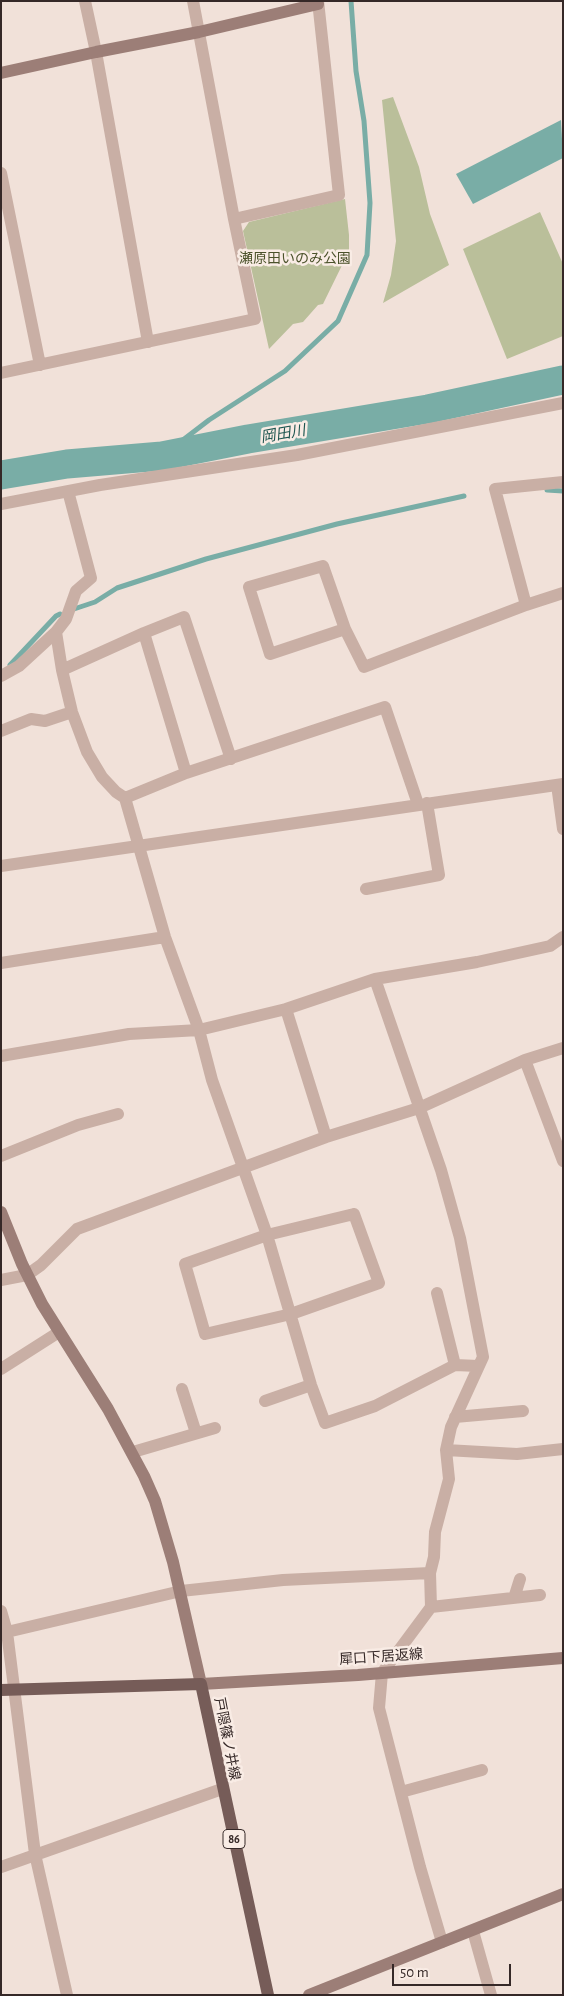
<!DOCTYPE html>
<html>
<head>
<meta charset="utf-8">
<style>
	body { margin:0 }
	#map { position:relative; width:564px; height:1996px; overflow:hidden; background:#f1e1d9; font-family:"Alegreya Sans",sans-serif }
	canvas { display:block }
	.frame { position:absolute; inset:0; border:2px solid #352827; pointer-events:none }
	.scale { position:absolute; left:392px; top:1964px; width:119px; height:22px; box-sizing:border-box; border:2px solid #352827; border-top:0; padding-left:6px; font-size:15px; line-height:18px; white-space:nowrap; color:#352827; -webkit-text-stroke:4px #f9ece5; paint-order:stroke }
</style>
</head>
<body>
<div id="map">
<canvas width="564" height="1996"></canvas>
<div class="frame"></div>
<div class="scale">50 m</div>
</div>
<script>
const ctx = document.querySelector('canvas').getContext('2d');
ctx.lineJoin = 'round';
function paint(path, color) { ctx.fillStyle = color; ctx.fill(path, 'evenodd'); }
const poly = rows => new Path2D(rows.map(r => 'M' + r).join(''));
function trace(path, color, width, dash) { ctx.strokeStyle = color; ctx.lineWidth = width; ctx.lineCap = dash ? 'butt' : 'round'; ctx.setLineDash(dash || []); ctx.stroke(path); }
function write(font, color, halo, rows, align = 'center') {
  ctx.font = font + ' "Alegreya Sans","Noto Sans JP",sans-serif'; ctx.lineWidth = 5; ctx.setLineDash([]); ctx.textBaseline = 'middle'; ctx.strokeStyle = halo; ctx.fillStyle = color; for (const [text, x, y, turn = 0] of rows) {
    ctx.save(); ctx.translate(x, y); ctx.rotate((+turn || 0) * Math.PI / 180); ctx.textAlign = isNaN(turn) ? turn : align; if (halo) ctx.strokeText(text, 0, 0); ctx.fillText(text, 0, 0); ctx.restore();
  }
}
paint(poly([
	[393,97,419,167,430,214,449,265,383,303,391,275,396,241,382,100],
	[345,199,349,235,349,251,323,304,318,305,303,322,293,324,269,349,243,231,249,222],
	[540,212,563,264,563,336,507,359,463,249]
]), '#babf9a');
paint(poly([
	[561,120,563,158,473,204,456,174]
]), '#79ada6');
trace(poly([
	[162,456,209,420,285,371,338,321,367,255,370,203,364,121,356,71,351,1],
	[547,490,563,491],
	[74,609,95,602,117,588,206,559,337,524,464,496],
	[10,665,56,616,60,614]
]), '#79ada6', 5);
trace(poly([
	[1,475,67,464,162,456,248,439,428,409,563,380]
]), '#79ada6', 29);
trace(poly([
	[85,1,96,52,148,342],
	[1,173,40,365],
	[234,219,339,195,318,1],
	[1,373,255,319,234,219,193,1],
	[1,504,100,485,297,455,563,403],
	[526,605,495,489,563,482],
	[345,629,270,654,249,587,323,566,345,629,364,667,526,605,563,593],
	[56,632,62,670],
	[1,676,19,666,56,632,66,619,76,591,91,578,68,491],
	[1,731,31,719,45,721,72,712],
	[186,773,144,633,184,617,231,759],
	[557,785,563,829],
	[125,798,116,792,102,777,87,752,72,712,62,670,144,633],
	[418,804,385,707,186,773,125,798,165,937,199,1030,212,1080,267,1235,311,1385,325,1423,375,1406,455,1365,478,1366],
	[1,866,563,784],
	[366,889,439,875,427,803],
	[1,963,165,937],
	[375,979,441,1170,460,1238,483,1357,451,1427,446,1450,449,1479,435,1532,434,1557,430,1573,431,1607,382,1673,379,1708,420,1867,442,1942],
	[286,1009,326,1137],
	[1,1056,129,1034,199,1030,286,1009,375,979,477,962,550,946,563,937],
	[525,1060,563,1161],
	[1,1156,78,1125,118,1114],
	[354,1214,379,1283,291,1314,205,1334,185,1264,267,1235,354,1214],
	[1,1280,27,1275,41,1265,77,1229,326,1137,419,1108,525,1060,563,1048],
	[437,1293,455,1365],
	[1,1369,59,1332],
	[182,1389,196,1433],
	[265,1401,311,1385],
	[455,1417,523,1411],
	[446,1450,517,1454,563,1449],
	[133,1452,215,1428],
	[514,1598,520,1579],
	[431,1607,540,1595],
	[1,1611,7,1632,35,1854,67,1995],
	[7,1632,181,1591,283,1580,430,1573],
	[401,1792,482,1770],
	[1,1867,222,1789],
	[473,1931,491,1995]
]), '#c9afa5', 12);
trace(poly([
	[1,73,96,52,199,32,318,4],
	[1,1212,22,1264,42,1304,108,1409,144,1476,155,1501,173,1562,201,1684,358,1675,563,1658],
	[309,1995,563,1894]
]), '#9c7e77', 12);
trace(poly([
	[1,1690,201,1684,268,1995]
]), '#765c58', 12);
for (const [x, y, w] of [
	[234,1839,22]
]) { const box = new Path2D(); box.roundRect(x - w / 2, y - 9.5, w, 19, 4); ctx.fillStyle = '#f9ece5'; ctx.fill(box); trace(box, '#352827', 1); }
write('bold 12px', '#352827', null, [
	["86",234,1839]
]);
write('14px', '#4b522b', '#f9ece5', [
	["瀬原田いのみ公園",295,259]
]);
write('14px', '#352827', '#f9ece5', [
	["犀口下居返線",381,1657,-4],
	["戸隠篠ノ井線",227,1739,79]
]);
write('italic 15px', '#1d554f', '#f9ece5', [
	["岡田川",283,434,-10]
]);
</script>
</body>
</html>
